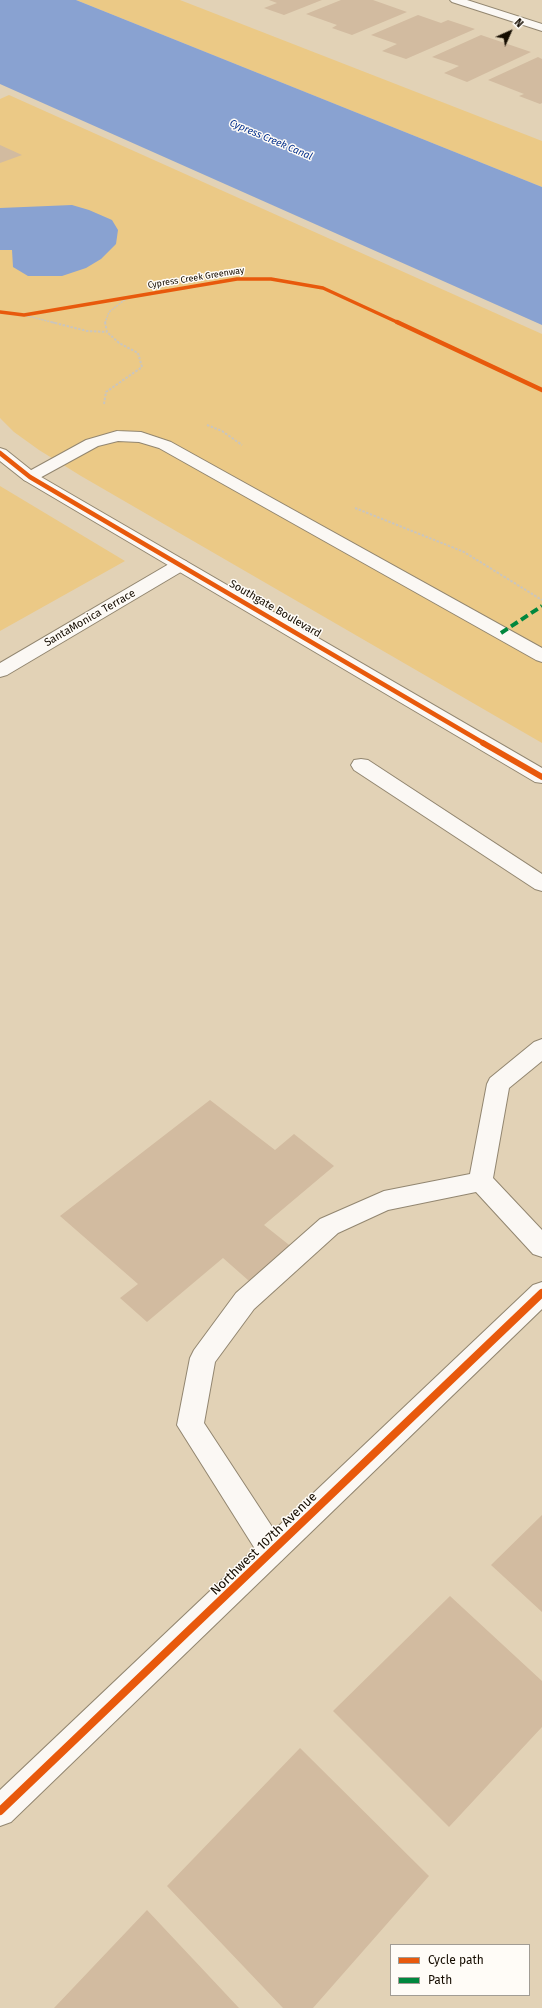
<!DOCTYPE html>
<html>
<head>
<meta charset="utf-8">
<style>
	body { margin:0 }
	#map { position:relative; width:542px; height:2008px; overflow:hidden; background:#e2d2b6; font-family:"Fira Sans",sans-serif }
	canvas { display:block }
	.legend { position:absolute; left:390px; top:1944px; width:140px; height:52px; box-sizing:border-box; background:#fffcf7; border:1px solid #a19c94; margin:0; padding:5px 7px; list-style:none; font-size:12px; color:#150c00 }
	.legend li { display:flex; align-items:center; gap:8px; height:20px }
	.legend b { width:20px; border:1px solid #a19c94 }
	.north { position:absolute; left:490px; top:12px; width:40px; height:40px; -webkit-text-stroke:3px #fffcf7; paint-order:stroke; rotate:45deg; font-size:11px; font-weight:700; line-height:16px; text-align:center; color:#150c00 }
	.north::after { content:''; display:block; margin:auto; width:14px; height:18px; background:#150c00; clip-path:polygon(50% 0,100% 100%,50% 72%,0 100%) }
</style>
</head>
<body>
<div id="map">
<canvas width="542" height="2008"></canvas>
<ul class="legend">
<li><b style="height:5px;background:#e8590c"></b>Cycle path</li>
<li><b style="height:5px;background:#00873e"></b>Path</li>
</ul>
<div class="north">N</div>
</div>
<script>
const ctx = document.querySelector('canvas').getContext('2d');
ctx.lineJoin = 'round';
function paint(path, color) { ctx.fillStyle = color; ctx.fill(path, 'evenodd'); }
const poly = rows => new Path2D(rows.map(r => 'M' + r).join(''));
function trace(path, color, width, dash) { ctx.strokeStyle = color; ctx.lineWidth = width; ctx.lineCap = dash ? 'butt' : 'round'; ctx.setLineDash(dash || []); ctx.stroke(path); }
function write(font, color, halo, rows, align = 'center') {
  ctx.font = font + ' "Fira Sans",sans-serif'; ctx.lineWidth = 3; ctx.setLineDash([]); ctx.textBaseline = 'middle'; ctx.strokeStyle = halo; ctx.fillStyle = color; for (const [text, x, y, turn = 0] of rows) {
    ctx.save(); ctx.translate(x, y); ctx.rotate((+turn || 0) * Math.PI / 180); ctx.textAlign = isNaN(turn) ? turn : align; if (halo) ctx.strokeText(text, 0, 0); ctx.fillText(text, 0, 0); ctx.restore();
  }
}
paint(poly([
	[76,0,180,0,542,141,542,187],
	[9,95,542,334,542,743,81,476,39,450,14,432,0,418,0,99],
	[0,486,125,561,0,631]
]), '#ebc986');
paint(poly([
	[0,0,76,0,542,187,542,325,0,84],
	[72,205,89,210,112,220,118,230,116,244,101,259,86,268,62,276,28,276,13,267,12,250,0,250,0,208]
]), '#89a2d1');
paint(poly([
	[269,0,322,0,284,15,264,8,277,3],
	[341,0,373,0,407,12,352,35,332,28,337,25,306,14],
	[418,15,441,23,448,20,475,29,406,59,382,51,397,44,371,35],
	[481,35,531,52,467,82,444,73,459,66,432,57],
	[538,57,542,59,542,103,540,104,519,96,524,94,488,80],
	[0,145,22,155,0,163],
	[210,1100,275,1150,294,1134,334,1166,264,1225,298,1252,257,1288,223,1258,147,1322,120,1298,138,1284,60,1216],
	[542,1515,542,1612,491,1565],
	[450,1596,542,1681,542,1727,449,1827,333,1711],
	[300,1748,429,1876,313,2008,283,2008,167,1886],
	[147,1910,239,2008,54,2008]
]), '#d2bba0');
const service = poly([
	[117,431,141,432,171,442,542,648,542,662,536,660,159,448,139,442,118,441,98,446,36,480,30,482,24,480,22,477,24,474,86,440,117,431],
	[361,759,368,760,542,874,542,891,535,889,354,770,351,765,354,760,361,759],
	[542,1039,542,1061,509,1088,493,1178,542,1230,542,1257,533,1254,476,1192,388,1210,338,1233,254,1309,215,1362,204,1423,282,1542,286,1551,282,1560,272,1564,262,1560,177,1425,190,1358,194,1350,236,1293,320,1219,384,1191,470,1174,487,1084,490,1078,534,1042,542,1039]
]);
const minor = poly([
	[450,0,467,0,542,24,542,31,452,2,450,0],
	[180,560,186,561,189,565,186,569,7,675,0,677,0,663,174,561,180,560],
	[542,1282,542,1309,11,1822,0,1826,0,1790,533,1285,542,1282]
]);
const tertiary = poly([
	[0,448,6,450,36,474,542,768,542,783,535,782,24,480,0,461,0,448]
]);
trace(service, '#928670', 2);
trace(minor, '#928670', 2);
trace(tertiary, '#928670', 2);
trace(poly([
	[24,315,55,323],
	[105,323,109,312,127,298]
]), '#cac5bd', 1.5, [2, 1]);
trace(poly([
	[51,322,87,331,107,332],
	[104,404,106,392,142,367,138,353,119,343,107,332,105,322],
	[207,425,222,431,242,445],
	[355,508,464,552,542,600]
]), '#cac5bd', 2, [2.5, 1.5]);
paint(service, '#fbf8f4');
paint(minor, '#fbf8f4');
paint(tertiary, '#fbf8f4');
trace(poly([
	[501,633,542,606]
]), '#00873e', 4, [8, 4]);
trace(poly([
	[0,312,24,315,237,279,271,279,323,288,399,323]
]), '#e8590c', 3.5);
trace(poly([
	[397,322,542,390],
	[0,453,30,477,485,744]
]), '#e8590c', 4.5);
trace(poly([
	[483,743,542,777]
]), '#e8590c', 6);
trace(poly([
	[0,1811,542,1293]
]), '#e8590c', 8);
write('9px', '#150c00', '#fffcf7', [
	["Cypress Creek Greenway",196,278,-9]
]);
write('italic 10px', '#05318d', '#fffcf7', [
	["Cypress Creek Canal",271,140,23]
]);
write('11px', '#150c00', '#fffcf7', [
	["Southgate Boulevard",275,609,30],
	["SantaMonica Terrace",90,618,-30]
]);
write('13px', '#150c00', '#fffcf7', [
	["Northwest 107th Avenue",264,1544,-44]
]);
</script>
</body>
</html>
